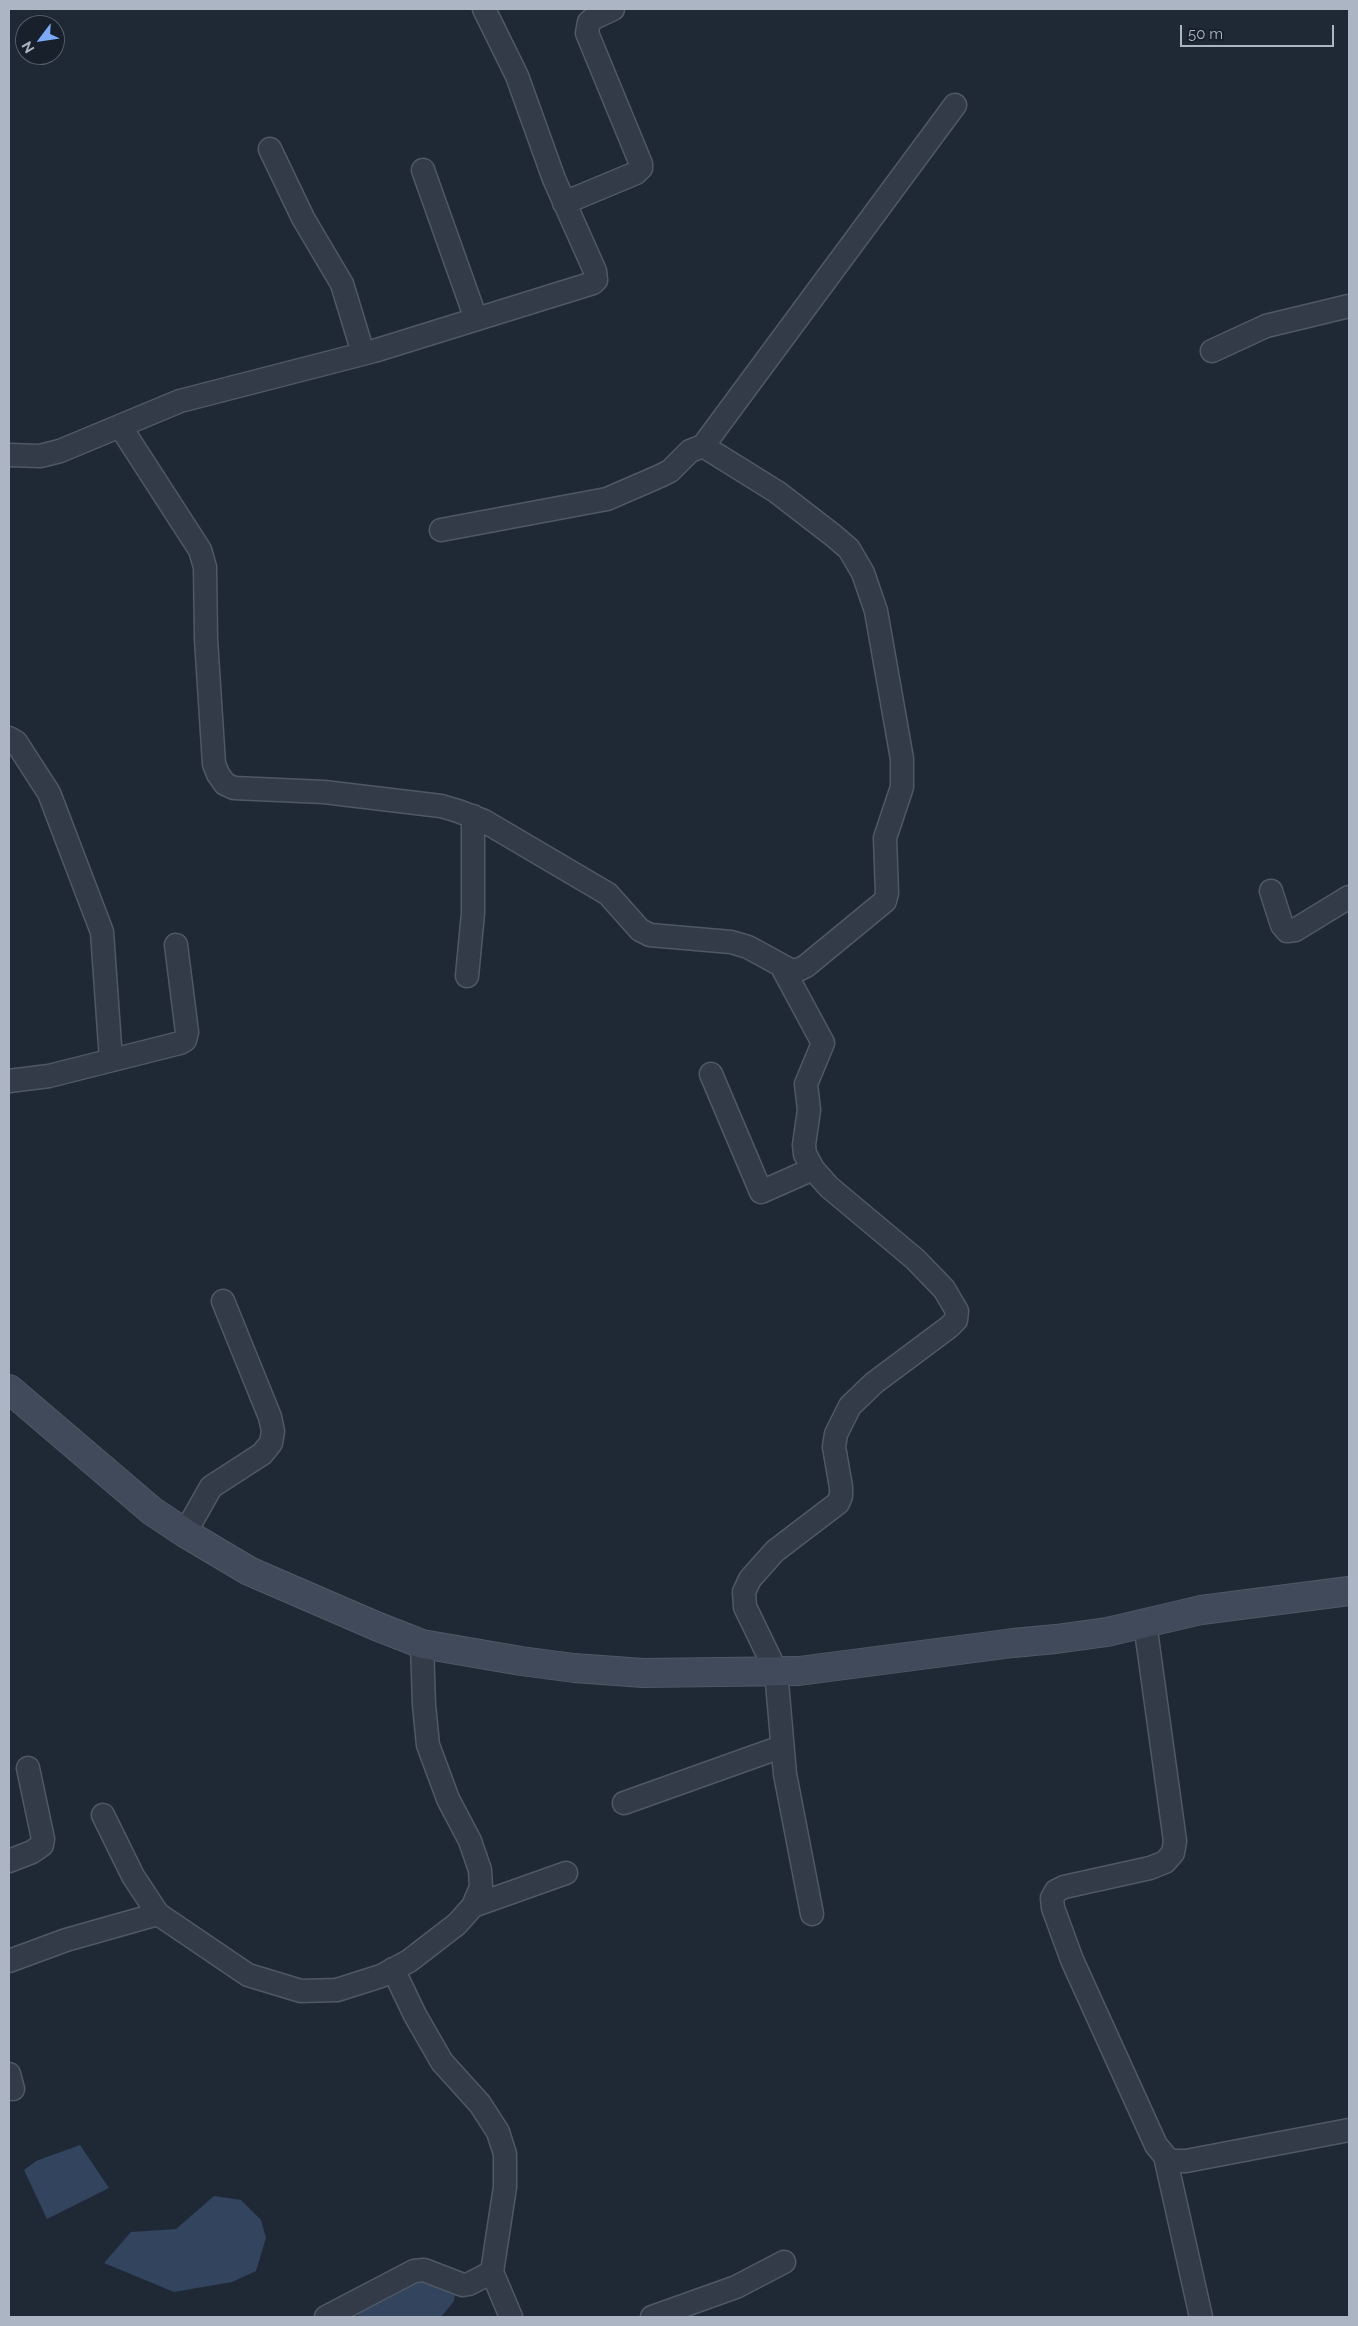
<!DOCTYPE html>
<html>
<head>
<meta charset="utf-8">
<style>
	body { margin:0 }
	#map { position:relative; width:1358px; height:2326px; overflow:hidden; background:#1f2936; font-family:Raleway,sans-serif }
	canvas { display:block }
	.frame { position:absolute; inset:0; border:10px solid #acb5c4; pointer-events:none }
	.north { position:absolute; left:15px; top:15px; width:50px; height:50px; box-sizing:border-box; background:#18202b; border:1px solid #535c68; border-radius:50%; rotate:239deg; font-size:14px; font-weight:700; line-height:20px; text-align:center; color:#acb5c4 }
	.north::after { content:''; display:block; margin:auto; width:18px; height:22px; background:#7cacf9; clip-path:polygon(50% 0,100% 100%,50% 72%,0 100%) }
	.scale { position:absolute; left:1180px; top:25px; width:154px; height:22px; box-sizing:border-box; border:2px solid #acb5c4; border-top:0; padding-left:6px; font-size:15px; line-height:18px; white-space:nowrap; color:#acb5c4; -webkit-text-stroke:4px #18202b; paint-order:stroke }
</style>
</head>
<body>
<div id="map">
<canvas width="1358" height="2326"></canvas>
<div class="frame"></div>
<div class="north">N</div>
<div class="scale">50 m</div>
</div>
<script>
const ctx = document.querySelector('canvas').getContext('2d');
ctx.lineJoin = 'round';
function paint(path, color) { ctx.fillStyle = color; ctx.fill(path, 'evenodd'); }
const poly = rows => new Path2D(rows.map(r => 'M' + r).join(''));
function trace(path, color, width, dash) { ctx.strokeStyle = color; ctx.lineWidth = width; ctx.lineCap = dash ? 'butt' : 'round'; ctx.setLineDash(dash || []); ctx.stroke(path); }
paint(poly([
	[80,2145,109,2188,47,2219,24,2170,36,2161],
	[214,2196,241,2200,261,2220,266,2238,256,2271,232,2282,174,2292,104,2263,131,2232,176,2229],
	[429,2259,458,2272,454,2301,441,2317,358,2317,357,2305,394,2289]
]), '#32445e');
const street = poly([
	[270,149,303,218,342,284,363,353],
	[423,170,476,319],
	[564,203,636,173,641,168,641,164,587,33,589,22,594,18,613,9],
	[1212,351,1266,326,1349,306],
	[120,426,200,550,205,567,206,639,214,764,218,774,225,784,234,788,324,792,441,806,458,811,484,821,608,894,640,930,650,935,731,942,748,947,790,970,798,970,806,966,885,901,887,893,885,838,902,787,902,759,876,611,863,573,849,549,834,536,777,492,703,446,690,451,670,471,660,476,607,499,441,530],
	[703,446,955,105],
	[9,455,40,456,60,451,180,401,374,351,593,283,596,280,595,271,554,179,517,76,484,9],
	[9,738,16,742,49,793,102,932,111,1060],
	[1271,891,1282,925,1287,931,1295,930,1349,897],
	[782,967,823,1043,806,1084,809,1110,804,1145,805,1154,813,1169,829,1187,915,1259,944,1289,957,1311,956,1320,949,1327,874,1383,850,1406,836,1434,834,1447,841,1487,841,1496,838,1503,775,1551,750,1579,744,1592,745,1607,776,1671,785,1774,812,1914],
	[467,976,473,913,473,816],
	[711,1074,761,1192,813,1169],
	[9,1081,49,1076,180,1043,185,1040,187,1032,176,945],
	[185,1533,211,1487,262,1454,271,1443,273,1431,270,1417,223,1301],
	[1145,1623,1175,1841,1173,1853,1165,1862,1150,1868,1064,1887,1056,1891,1052,1898,1053,1908,1072,1960,1156,2145,1165,2156,1171,2161,1186,2161,1349,2130],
	[624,1803,781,1747],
	[103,1815,133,1876,158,1914,248,1975,301,1991,337,1990,381,1976,409,1961,457,1924,473,1906,481,1887,480,1870,470,1841,448,1799,428,1745,424,1705,422,1644],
	[9,1861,32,1852,42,1845,43,1839,28,1768],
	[473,1906,566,1873],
	[9,1961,66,1940,158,1914],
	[393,1969,415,2015,442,2062,480,2104,498,2132,505,2154,505,2187,492,2272,511,2317],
	[9,2074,13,2089],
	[1165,2156,1201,2317],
	[326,2317,414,2271,424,2270,463,2285,469,2284,492,2272],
	[652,2317,736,2287,784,2262]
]);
const secondary = poly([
	[9,1389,152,1511,185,1533,249,1571,376,1626,422,1644,521,1661,574,1668,643,1673,799,1671,1013,1643,1056,1639,1107,1632,1201,1610,1349,1591]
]);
trace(street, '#505865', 25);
trace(secondary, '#505865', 30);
trace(street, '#323b47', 22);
trace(secondary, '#404a5a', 28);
</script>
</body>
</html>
